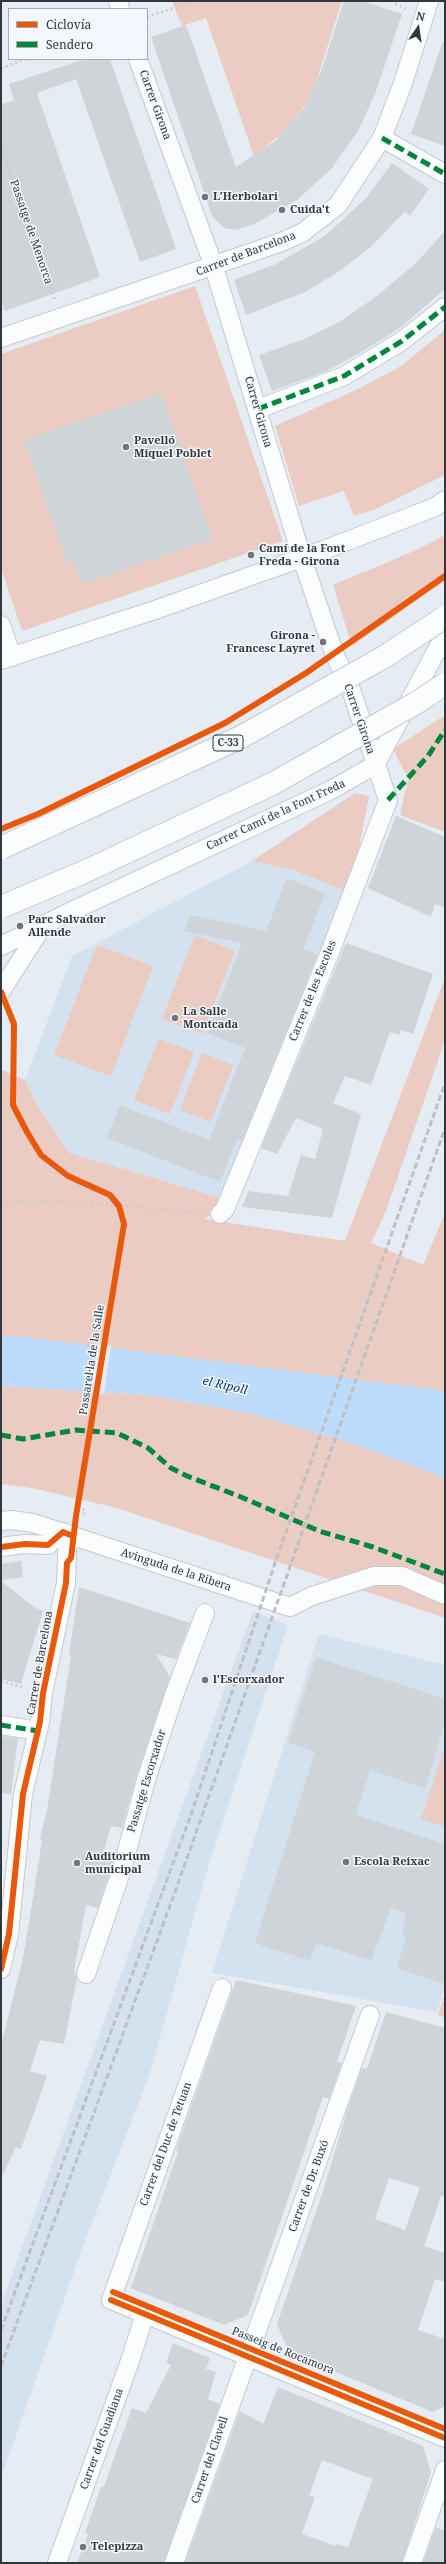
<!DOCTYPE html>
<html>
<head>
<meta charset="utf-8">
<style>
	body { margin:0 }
	#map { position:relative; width:446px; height:2564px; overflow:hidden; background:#e6ecf3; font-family:"Noto Serif",serif }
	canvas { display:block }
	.frame { position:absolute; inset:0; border:2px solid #32373c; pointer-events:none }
	.legend { position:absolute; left:8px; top:8px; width:140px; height:52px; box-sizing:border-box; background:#f4f8fe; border:1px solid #a6abb0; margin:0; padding:5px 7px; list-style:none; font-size:12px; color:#32373c }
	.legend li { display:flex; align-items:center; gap:8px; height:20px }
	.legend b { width:20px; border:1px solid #a6abb0 }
	.north { position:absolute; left:398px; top:8px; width:40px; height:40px; -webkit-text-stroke:3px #f4f8fe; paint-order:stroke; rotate:13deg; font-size:11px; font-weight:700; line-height:16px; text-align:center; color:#32373c }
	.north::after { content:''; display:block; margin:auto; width:14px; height:18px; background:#32373c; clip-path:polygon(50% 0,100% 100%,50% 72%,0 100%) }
</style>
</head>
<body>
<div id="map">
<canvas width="446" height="2564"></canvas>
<div class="frame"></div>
<ul class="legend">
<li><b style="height:5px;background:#e8590c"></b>Ciclovía</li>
<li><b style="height:5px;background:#00873e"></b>Sendero</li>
</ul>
<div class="north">N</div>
</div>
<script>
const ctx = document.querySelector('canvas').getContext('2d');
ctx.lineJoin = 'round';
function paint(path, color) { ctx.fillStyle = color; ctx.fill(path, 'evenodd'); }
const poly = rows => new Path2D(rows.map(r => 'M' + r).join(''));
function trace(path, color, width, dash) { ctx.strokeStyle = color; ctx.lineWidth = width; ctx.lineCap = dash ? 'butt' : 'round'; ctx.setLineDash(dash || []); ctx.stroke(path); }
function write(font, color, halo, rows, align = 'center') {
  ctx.font = font + ' "Noto Serif",serif'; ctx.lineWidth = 3; ctx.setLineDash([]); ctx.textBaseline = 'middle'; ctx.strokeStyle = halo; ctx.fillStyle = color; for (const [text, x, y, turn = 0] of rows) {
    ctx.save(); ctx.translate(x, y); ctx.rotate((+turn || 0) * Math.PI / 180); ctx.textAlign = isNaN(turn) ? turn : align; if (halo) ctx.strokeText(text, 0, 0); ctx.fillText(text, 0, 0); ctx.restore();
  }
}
paint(poly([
	[252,861,293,870,350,893,228,1200,68,1153,36,1103,25,1080,72,956],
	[253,1611,288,1625,208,1867,149,2076,83,2246,1,2478,1,2305],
	[319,1634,445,1665,445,1988,437,2012,212,1973]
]), '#d4e1ee');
paint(poly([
	[172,1,342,1,314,88,305,105,286,130,254,156,206,18,182,26],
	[195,286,283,541,22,631,1,568,1,354],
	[445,330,445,475,376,509,354,516,344,491,299,506,275,426,356,390,401,366],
	[445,535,445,581,352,646,333,585,414,551],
	[445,715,445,832,400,815,408,779,393,749],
	[355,793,369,796,350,893,293,870,252,861],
	[195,935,235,951,202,1034,162,1019],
	[97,945,153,966,111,1076,54,1055],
	[445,978,445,1040,386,1211,371,1243,423,1265,445,1213,445,1393,18,1336,1,1336,2,1070,25,1080,36,1103,69,1153,228,1200,205,1219,345,1241],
	[159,1039,194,1052,170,1114,134,1100],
	[202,1053,233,1065,211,1122,180,1110],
	[1,1386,148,1395,253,1414,358,1445,445,1478,445,1618,117,1508,32,1488,1,1484],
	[445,1746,445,1827,421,1819],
	[445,1994,445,2017,438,2015]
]), '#eaccc3');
paint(poly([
	[1,1336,18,1336,439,1390,445,1393,445,1478,358,1445,253,1414,148,1395,1,1386]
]), '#bddbfb');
paint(poly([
	[98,1344,111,1346,104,1394,90,1393]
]), '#e6ecf3');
paint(poly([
	[344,1,362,1,402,14,375,94,358,131,332,168,297,200,254,224,236,230,224,228,212,216,151,37,186,25,236,167,275,141,304,108,322,69],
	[443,41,445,42,445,146,411,134],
	[85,59,110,59,176,249,140,262,76,79,37,93,100,277,5,311,1,300,1,105,14,100,9,84],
	[392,163,429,189,410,216,405,211,371,247,338,272,303,293,246,315,234,280,276,264,325,236,366,198],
	[445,231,445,289,400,328,358,354,327,371,272,391,259,355,302,340,341,321,377,296,416,263],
	[161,393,212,539,82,584,73,560,67,562,24,440],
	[396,816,445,837,445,908,435,904,431,917,368,888],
	[287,878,325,894,303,949,317,955,242,1141,237,1139,220,1182,107,1138,120,1105,209,1140,245,1048,207,1033,242,943,184,931,191,915,266,931],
	[346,943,433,974,413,1034,401,1030,400,1035,390,1032,371,1085,345,1076,333,1103,361,1114,332,1218,242,1207,248,1191,288,1196,301,1155,315,1159,323,1129,296,1118,277,1154,261,1148],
	[21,1561,23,1577,1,1580,1,1564],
	[1,1581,34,1607,43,1611,21,1684,1,1679],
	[79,1587,190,1623,176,1659,156,1654,170,1677,136,1777,122,1828,111,1826,103,1855,114,1859,98,1908,86,1905,74,1971,77,1978,64,2044,40,2040,30,2071,47,2076,21,2149,16,2147,1,2178,1,2045,23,1958,32,1904,42,1840,40,1839,47,1810,71,1656,69,1655],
	[316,1657,445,1699,445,1722,425,1788,370,1770,356,1815,445,1844,445,1984,397,1968,406,1936,402,1935,406,1913,391,1908,371,1960,316,1943,310,1961,255,1943,315,1752,288,1743],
	[1,1736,18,1738,11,1794,1,1793],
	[236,1980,356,2006,337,2062,342,2063,329,2099,323,2097,248,2315,224,2325,131,2288,178,2152,176,2150],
	[386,2012,445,2028,445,2197,441,2196,424,2246,445,2253,445,2282,435,2279,418,2330,445,2339,445,2406,433,2412,289,2353,277,2324,322,2194,349,2105,362,2068,367,2069],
	[389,2178,420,2187,405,2230,375,2219],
	[173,2343,210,2358,206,2369,216,2372,208,2399,220,2404,164,2563,77,2563,88,2534,85,2533,101,2487,104,2486,132,2408,146,2413,171,2365,166,2363],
	[278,2387,423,2446,431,2472,402,2563,185,2563,240,2411,263,2424],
	[322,2460,373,2479,348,2547,337,2544,336,2546,302,2534,315,2497,309,2496],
	[436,2527,445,2531,445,2563,423,2563]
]), '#cfd4d9');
const street = poly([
	[118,1,120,9],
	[138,59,214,267,302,558,334,653,351,690,388,800,330,952,225,1209,220,1214],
	[382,138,445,174],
	[1,338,279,243,302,233,338,205,382,138,403,83,429,1],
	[258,409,344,376,402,341,445,307],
	[1,625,12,657],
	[1,660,155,610,324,550,435,507,445,500],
	[1,946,74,910,331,790,375,765,445,635],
	[1,991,42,927],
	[1,1521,11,1520,33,1523,290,1607,312,1596,374,1576,402,1576,445,1595],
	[1,1547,25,1544,48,1545,63,1532],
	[1,1725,38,1731],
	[1,1969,9,1934,23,1794,40,1722,43,1693,66,1583,68,1534],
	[86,1974,122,1869,146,1780,174,1695,205,1613],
	[222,1988,111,2300,445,2438],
	[57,2563,130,2361,145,2314],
	[174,2563,370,2015],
	[412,2563,445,2470]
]);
trace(street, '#c5cad0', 20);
trace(poly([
	[391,1,406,9],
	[147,17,194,1],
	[1,68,26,59],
	[1,146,55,300],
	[1,1202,77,1202,202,1213],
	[78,1508,85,1510,84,1517],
	[1,1681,25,1688]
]), '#c9cbcd', 2.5, [2, 3]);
trace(street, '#fbfcfd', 18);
trace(poly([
	[1,2330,193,1809,275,1563,445,1083],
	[1,2366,175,1892,445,1128]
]), '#bec0c1', 3, [6, 3]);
const highwayBridge = poly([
	[1,848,241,737,384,657,445,617],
	[1,907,84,872,272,784,416,703,445,684]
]);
trace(highwayBridge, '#c5cad0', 24, []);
trace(highwayBridge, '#fbfcfd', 22);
trace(poly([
	[382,138,445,174],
	[258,409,344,376,402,341,445,307],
	[388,800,428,756,445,730],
	[1,1435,23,1439,76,1430,117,1433,148,1448,171,1468,187,1476,241,1497,319,1531,373,1547,445,1574],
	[1,1725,38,1731]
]), '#00873e', 5, [10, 5]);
trace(poly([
	[1,829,38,814,225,723,306,673,445,576],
	[1,992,14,1024,13,1105,27,1132,41,1155,68,1176,110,1195,119,1206,124,1224,76,1516,71,1558,67,1563,66,1583,43,1693,40,1722,23,1794,9,1934,1,1969],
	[1,1547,25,1544,48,1545,63,1532,73,1536],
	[113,2292,445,2429],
	[111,2300,445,2438]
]), '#e8590c', 6);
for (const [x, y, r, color] of [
	[205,197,4,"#71767c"],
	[282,210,4,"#71767c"],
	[126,447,4,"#71767c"],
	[251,555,4,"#71767c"],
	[323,642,4,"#71767c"],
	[20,926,4,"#71767c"],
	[175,1018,4,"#71767c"],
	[205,1680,4,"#71767c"],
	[346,1862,4,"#71767c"],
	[77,1863,4,"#71767c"],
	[83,2547,4,"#71767c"]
]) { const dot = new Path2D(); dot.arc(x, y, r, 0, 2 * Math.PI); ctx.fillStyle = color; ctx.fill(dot); trace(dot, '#f4f8fe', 1.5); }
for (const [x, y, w] of [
	[228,743,30]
]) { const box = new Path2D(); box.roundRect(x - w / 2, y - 8, w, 16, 3); ctx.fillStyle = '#f4f8fe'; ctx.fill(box); trace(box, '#32373c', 1); }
write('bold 10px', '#32373c', null, [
	["C-33",228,743]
]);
write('11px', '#32373c', '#f4f8fe', [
	["Carrer Girona",155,105,70],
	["Passatge de Menorca",31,232,71],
	["Carrer de Barcelona",246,254,-21],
	["Carrer Girona",258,412,74],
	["Carrer Girona",359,719,71],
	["Carrer Camí de la Font Freda",276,815,-25],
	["Carrer de les Escoles",313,991,-68],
	["Passarel·la de la Salle",92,1360,-81],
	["Avinguda de la Ribera",176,1570,18],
	["Carrer de Barcelona",40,1663,-80],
	["Passatge Escorxador",147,1781,-73],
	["Carrer del Duc de Tetuan",166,2144,-70],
	["Carrer de Dr. Buxó",309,2186,-70],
	["Passeig de Rocamora",283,2351,22],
	["Carrer del Guadiana",102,2439,-70],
	["Carrer del Clavell",210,2460,-71]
]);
write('bold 11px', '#32373c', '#f4f8fe', [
	["L'Herbolari",213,197],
	["Cuida't",290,210],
	["Pavelló",134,441],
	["Miquel Poblet",134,454],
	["Camí de la Font",259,549],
	["Freda - Girona",259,562],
	["Girona -",315,636,"right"],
	["Francesc Layret",315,649,"right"],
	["Parc Salvador",28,920],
	["Allende",28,933],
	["La Salle",183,1012],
	["Montcada",183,1025],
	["l'Escorxador",213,1680],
	["Auditorium",85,1857],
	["municipal",85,1870],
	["Escola Reixac",354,1862],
	["Telepizza",91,2547]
], 'left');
write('italic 12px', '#063a66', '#f4f8fe', [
	["el Ripoll",225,1386,13]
]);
</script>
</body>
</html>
